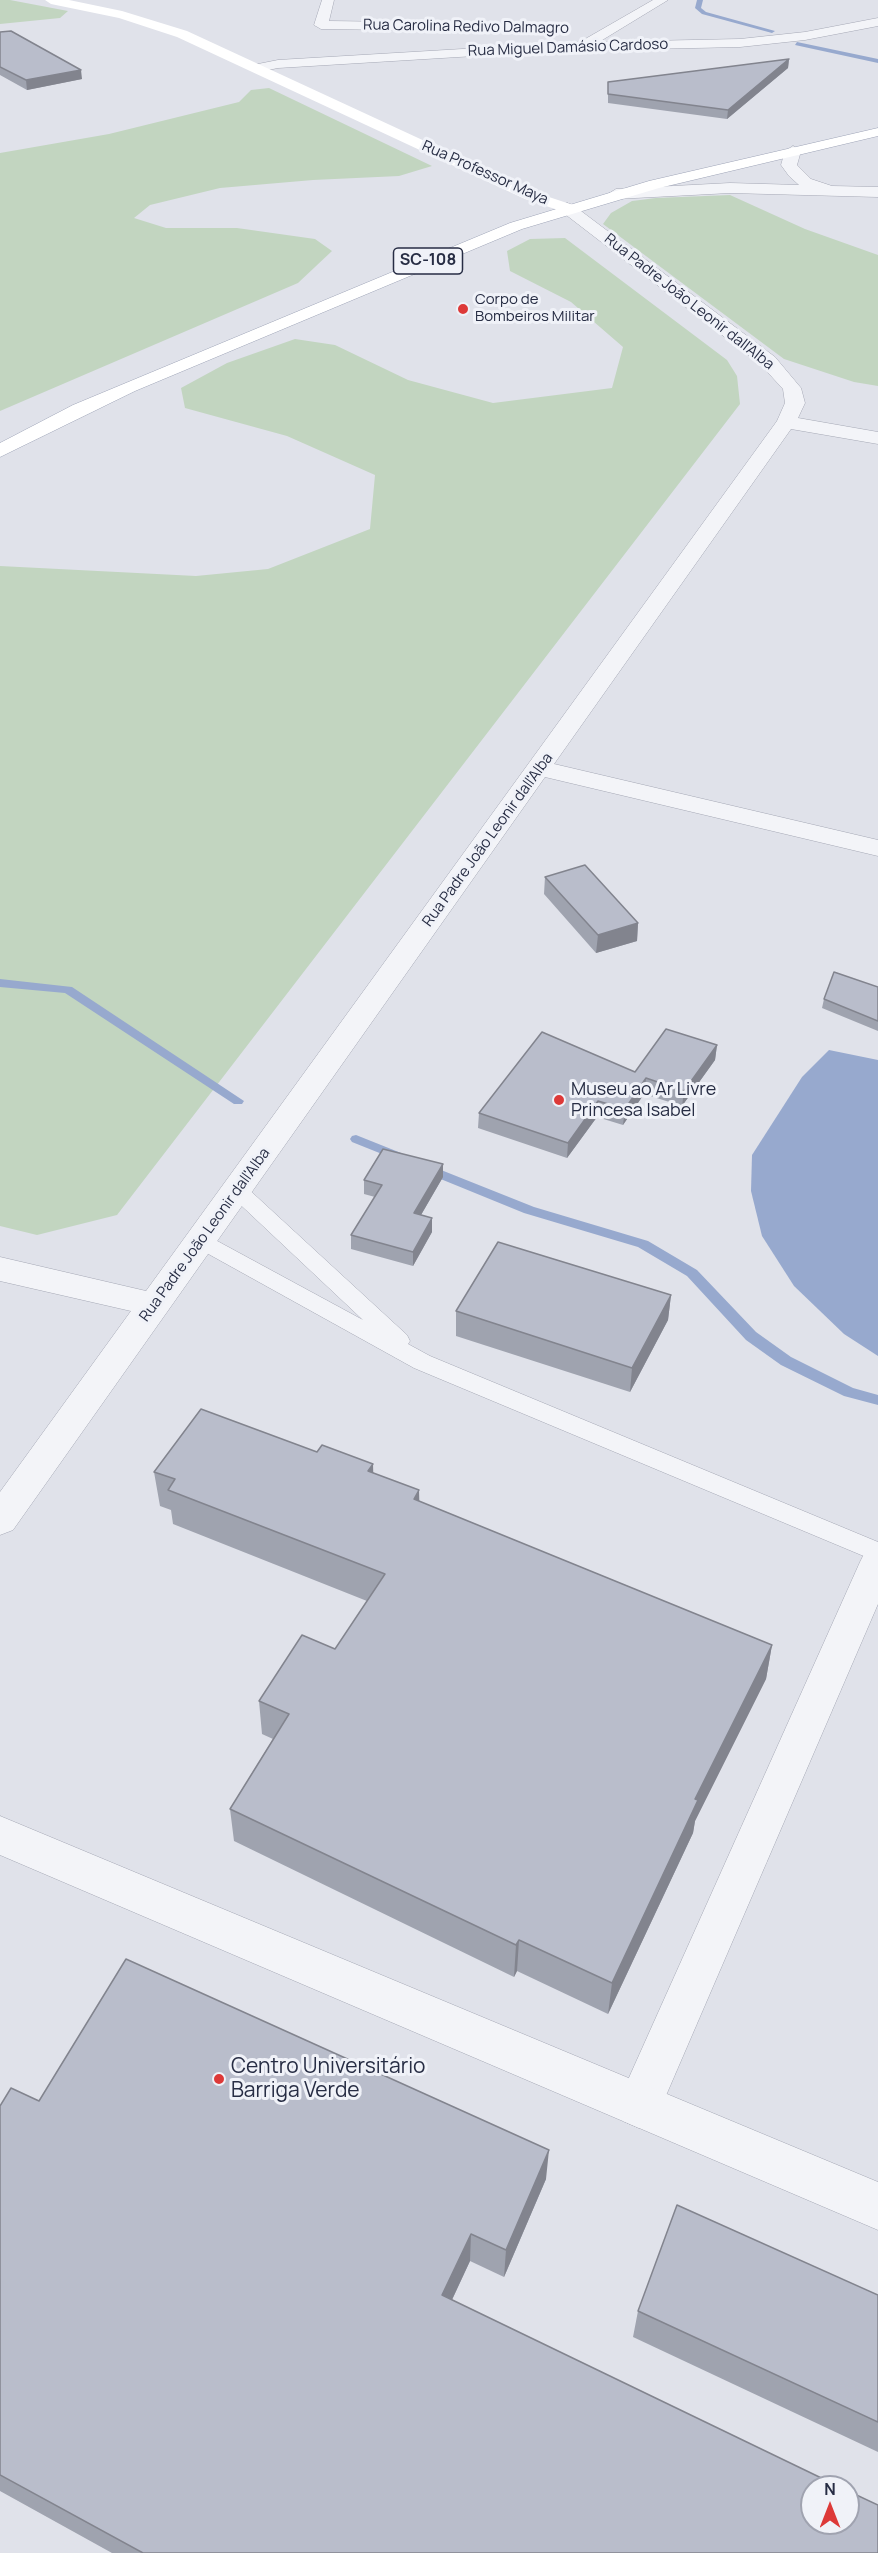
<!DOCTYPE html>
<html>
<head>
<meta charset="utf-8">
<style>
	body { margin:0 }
	#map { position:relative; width:878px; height:2553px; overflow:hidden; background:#e0e2ea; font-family:Manrope,sans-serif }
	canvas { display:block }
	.north { position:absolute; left:800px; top:2475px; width:60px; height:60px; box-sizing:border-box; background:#f0f2f8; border:2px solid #a0a3b0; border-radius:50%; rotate:0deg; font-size:16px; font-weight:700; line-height:24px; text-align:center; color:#272d44 }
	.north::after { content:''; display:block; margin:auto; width:21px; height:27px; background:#dd3938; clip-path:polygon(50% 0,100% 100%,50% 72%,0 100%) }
</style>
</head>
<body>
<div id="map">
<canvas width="878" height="2553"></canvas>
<div class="north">N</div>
</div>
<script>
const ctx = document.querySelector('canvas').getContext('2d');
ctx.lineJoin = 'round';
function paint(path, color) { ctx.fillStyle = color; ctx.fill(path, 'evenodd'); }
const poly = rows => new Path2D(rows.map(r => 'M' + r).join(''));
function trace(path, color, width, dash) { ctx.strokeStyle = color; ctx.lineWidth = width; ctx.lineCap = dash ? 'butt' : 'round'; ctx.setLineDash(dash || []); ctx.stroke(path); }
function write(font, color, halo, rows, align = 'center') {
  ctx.font = font + ' Manrope,sans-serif'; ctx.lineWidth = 6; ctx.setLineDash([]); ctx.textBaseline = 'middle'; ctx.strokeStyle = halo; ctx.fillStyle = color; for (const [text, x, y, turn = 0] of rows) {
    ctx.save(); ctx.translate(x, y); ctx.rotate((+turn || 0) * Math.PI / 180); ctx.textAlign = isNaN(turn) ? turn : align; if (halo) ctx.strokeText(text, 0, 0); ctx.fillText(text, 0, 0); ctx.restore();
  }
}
paint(poly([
	[0,0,10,0,68,11,60,18,0,24],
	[269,88,432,166,399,176,313,180,220,188,150,205,134,218,166,228,237,228,315,239,332,251,298,283,0,411,0,153,109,134,239,102,251,90],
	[730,195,805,229,878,255,878,386,854,382,784,359,603,224,611,213,632,201,656,198],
	[565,238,727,360,737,376,740,404,117,1215,37,1235,0,1226,0,566,196,576,268,569,370,529,375,475,287,436,185,408,181,388,227,363,295,339,335,345,408,380,493,403,612,388,623,347,571,302,510,271,507,251,530,239]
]), '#c2d5c0');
paint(poly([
	[829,1050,878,1060,878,1356,844,1334,794,1286,762,1236,751,1191,752,1155,802,1077]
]), '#97a9ce');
paint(poly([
	[697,0,703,0,701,8,706,12,775,31,772,33,702,14,695,8,697,0],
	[797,42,878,59,878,63,795,45,797,42],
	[0,979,72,987,244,1101,242,1104,234,1104,65,993,0,987,0,979],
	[356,1135,401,1153,403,1156,397,1160,352,1142,350,1139,352,1136,356,1135],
	[426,1164,534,1207,648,1241,697,1270,756,1332,791,1357,853,1388,878,1395,878,1405,844,1396,781,1365,746,1340,687,1276,638,1247,524,1213,421,1171,420,1168,421,1165,426,1164]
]), '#97a9ce');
const service = poly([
	[237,1183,244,1185,407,1335,410,1341,408,1344,430,1356,878,1542,878,1562,414,1368,194,1246,191,1241,194,1236,201,1234,208,1236,363,1320,230,1195,227,1190,230,1185,237,1183]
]);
const pedestrian = poly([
	[878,1548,878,1604,655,2121,639,2128,623,2121,617,2106,623,2091,860,1562,865,1552,878,1548]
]);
const minor = poly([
	[322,0,334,0,329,21,534,24,541,28,534,32,321,29,314,25,322,0],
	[653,0,668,0,599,42,740,39,805,32,878,18,878,26,805,40,740,47,557,51,278,68,258,72,251,68,253,65,278,60,580,42,653,0],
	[793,146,801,151,797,165,811,179,832,186,878,187,878,197,730,193,616,199,608,194,616,189,730,183,799,185,789,176,781,165,785,151,793,146],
	[567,203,573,205,775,357,801,388,805,403,798,418,878,432,878,444,791,429,554,764,878,840,878,856,545,777,13,1530,0,1535,0,1492,131,1311,0,1281,0,1257,146,1291,777,421,785,403,783,389,761,365,561,211,559,208,567,203],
	[0,1816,878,2182,878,2230,0,1855,0,1816]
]);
const primary = poly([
	[878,128,878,136,659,188,522,229,135,391,0,457,0,443,73,405,510,223,649,181,878,128]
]);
trace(service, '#a5a8b5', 1);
trace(pedestrian, '#a5a8b5', 1);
trace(minor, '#a5a8b5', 1);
trace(primary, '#9ea4b7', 1);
paint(service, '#f3f4f8');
paint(pedestrian, '#f3f4f8');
paint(minor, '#f3f4f8');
paint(poly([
	[45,0,69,0,122,11,187,31,537,193,573,205,575,208,567,213,525,199,177,37,119,18,51,4,45,0]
]), '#fff');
paint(primary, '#fff');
paint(poly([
	[0,32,82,79,27,90,0,75],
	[789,59,788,68,727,119,608,103,608,82],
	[545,877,638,923,637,941,596,953,544,894],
	[878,987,878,1031,822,1008,824,999],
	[717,1045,715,1060,682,1106,644,1094,623,1125,597,1117,567,1158,478,1128,479,1113,635,1072],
	[443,1164,443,1177,421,1215,432,1232,413,1266,351,1249,351,1235,375,1197,364,1194,364,1180],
	[671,1295,668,1320,630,1392,456,1336,456,1311],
	[317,1452,373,1464,373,1473,419,1501,772,1645,766,1679,695,1821,693,1833,608,2014,517,1971,514,1977,234,1841,230,1809,273,1739,262,1734,259,1701,335,1649,367,1601,173,1524,171,1510,160,1506,154,1472],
	[39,2101,546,2179,504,2277,470,2261,452,2300,878,2553,112,2553,0,2491,0,2106],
	[878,2295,878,2452,633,2337,638,2311]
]), '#9fa3af');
paint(poly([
	[789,59,788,68,727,119,728,110],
	[81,70,82,79,27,90,26,80],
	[638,923,637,941,596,953,598,935],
	[717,1045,715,1060,682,1106,684,1091],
	[646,1078,644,1094,623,1125,625,1109],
	[598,1101,597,1117,567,1158,568,1143],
	[443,1164,443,1177,414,1227,414,1213],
	[432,1218,432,1232,413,1266,413,1252],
	[671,1295,668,1320,630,1392,632,1368],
	[373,1464,374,1498,368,1471],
	[419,1490,420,1525,414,1499],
	[772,1645,766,1679,695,1821,693,1833,608,2014,612,1983,695,1799],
	[519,1940,517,1971,514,1977,516,1945],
	[549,2150,546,2179,504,2277,506,2250],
	[471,2234,470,2261,442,2321,442,2295]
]), '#82848e');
const building = poly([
	[11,31,81,70,26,80,0,67,0,32,11,31],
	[789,59,728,110,608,94,608,82,789,59],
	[585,865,638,923,598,935,545,877,585,865],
	[834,972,878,987,878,1021,824,999,834,972],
	[666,1029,717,1045,684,1091,646,1078,625,1109,598,1101,568,1143,479,1113,542,1032,635,1072,666,1029],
	[383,1149,443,1164,414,1213,432,1218,413,1252,351,1235,382,1185,364,1180,383,1149],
	[498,1242,671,1295,632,1368,456,1311,498,1242],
	[201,1409,317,1452,322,1445,373,1464,368,1471,419,1490,414,1499,772,1645,695,1799,698,1800,612,1983,519,1940,516,1945,230,1809,289,1714,259,1701,302,1635,335,1649,385,1574,168,1490,175,1479,154,1472,201,1409],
	[126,1959,549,2150,506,2250,471,2234,442,2295,840,2487,812,2487,812,2523,848,2523,848,2491,878,2505,878,2553,143,2553,0,2475,0,2106,11,2088,39,2101,126,1959],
	[677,2205,878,2295,878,2422,638,2311,677,2205]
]);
paint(building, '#b9bdcb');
trace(building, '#82848e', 1.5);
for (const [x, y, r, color] of [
	[463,309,6,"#dd3938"],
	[559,1100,6,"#dd3938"],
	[219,2079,6,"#dd3938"]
]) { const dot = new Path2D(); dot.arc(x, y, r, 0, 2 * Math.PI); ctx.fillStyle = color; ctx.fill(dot); trace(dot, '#f0f2f8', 2); }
write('15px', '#272d44', '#f0f2f8', [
	["Rua Carolina Redivo Dalmagro",466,27,1],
	["Rua Miguel Damásio Cardoso",568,48,-2],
	["Rua Professor Maya",485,173,24],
	["Rua Padre João Leonir dall'Alba",689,302,38],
	["Rua Padre João Leonir dall'Alba",488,840,-54],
	["Rua Padre João Leonir dall'Alba",205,1235,-54]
]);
write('15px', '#272d44', '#f0f2f8', [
	["Corpo de",475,300],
	["Bombeiros Militar",475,317]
], 'left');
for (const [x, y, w] of [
	[428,261,69]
]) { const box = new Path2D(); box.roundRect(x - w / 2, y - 13, w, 26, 4.5); ctx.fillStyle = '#f0f2f8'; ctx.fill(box); trace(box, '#272d44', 1.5); }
write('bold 16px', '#272d44', null, [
	["SC-108",428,261]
]);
write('18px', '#272d44', '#f0f2f8', [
	["Museu ao Ar Livre",571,1090],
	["Princesa Isabel",571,1111]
], 'left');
write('21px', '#272d44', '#f0f2f8', [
	["Centro Universitário",231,2067],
	["Barriga Verde",231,2091]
], 'left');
</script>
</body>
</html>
